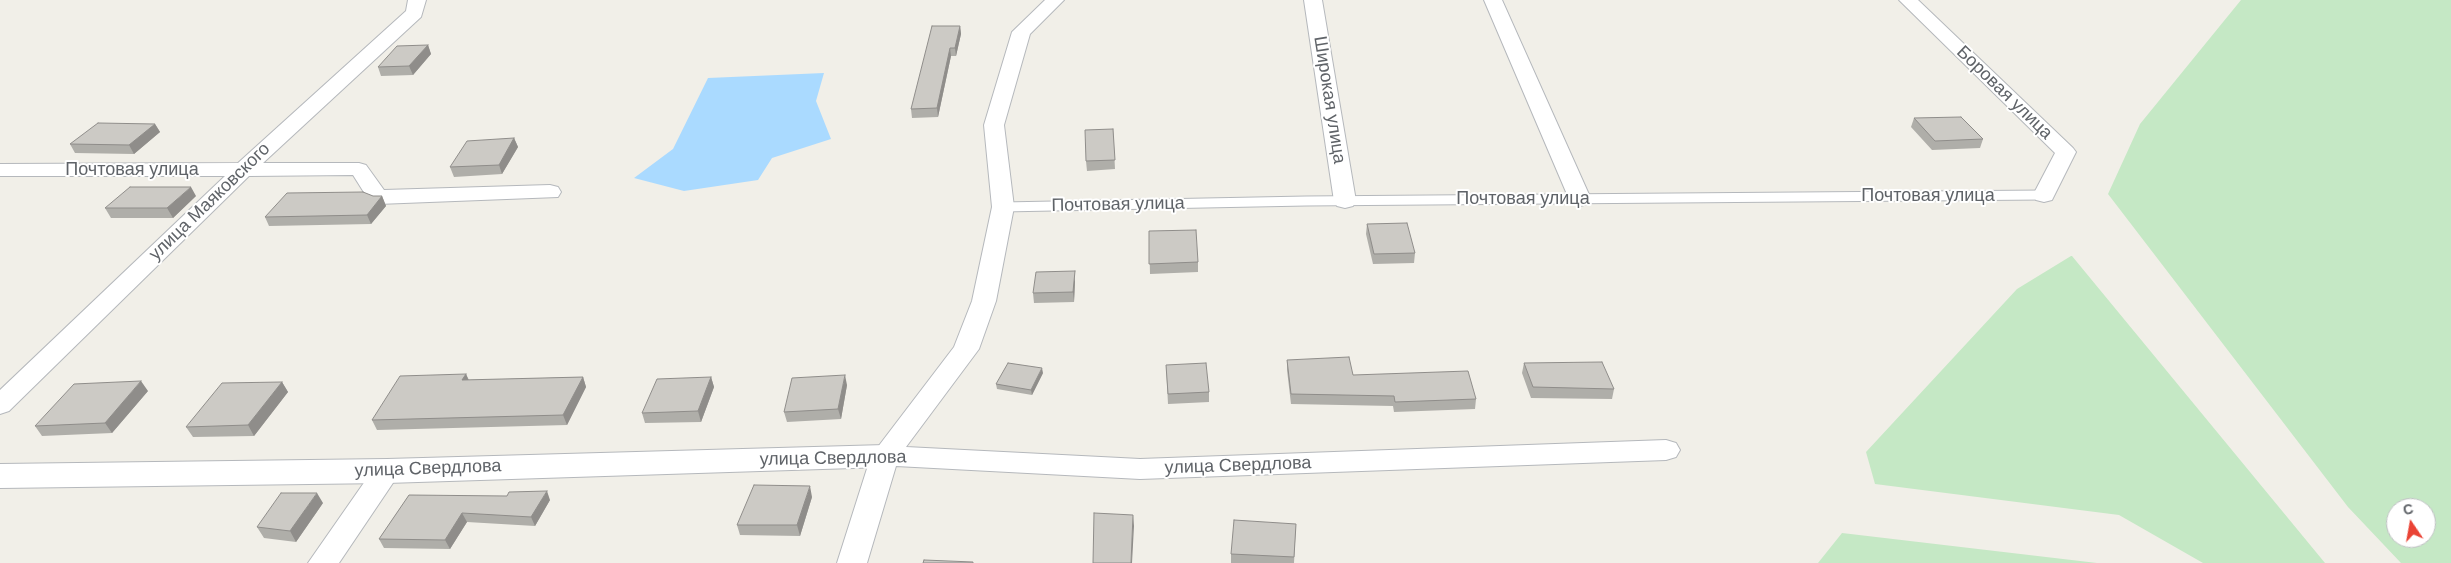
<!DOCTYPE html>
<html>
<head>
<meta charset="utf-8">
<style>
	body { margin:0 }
	#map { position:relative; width:2451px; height:563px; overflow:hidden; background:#f1efe8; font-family:"DM Sans",sans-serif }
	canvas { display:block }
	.north { position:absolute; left:2386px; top:498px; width:50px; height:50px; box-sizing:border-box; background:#fff; border:1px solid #bfc1c3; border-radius:50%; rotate:348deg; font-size:14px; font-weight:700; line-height:20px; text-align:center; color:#5f6368 }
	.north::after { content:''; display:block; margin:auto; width:18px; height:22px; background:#ea4335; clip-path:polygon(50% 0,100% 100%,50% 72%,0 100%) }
</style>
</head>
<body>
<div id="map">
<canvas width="2451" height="563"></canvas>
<div class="north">С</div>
</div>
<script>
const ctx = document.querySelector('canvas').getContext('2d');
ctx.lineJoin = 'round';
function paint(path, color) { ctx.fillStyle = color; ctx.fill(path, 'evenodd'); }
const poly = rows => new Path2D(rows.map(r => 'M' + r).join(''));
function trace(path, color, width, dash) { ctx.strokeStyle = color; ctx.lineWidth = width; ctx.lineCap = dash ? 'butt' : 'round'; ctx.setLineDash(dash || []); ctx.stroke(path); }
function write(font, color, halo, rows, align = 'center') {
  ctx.font = font + ' "DM Sans",sans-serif'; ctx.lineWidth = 4; ctx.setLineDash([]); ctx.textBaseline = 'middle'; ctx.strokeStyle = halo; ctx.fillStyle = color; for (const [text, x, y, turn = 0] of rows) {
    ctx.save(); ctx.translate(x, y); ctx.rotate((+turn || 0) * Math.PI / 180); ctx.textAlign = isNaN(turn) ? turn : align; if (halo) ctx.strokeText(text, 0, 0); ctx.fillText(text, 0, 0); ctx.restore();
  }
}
paint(poly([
	[2241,0,2451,0,2451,563,2401,563,2348,507,2108,194,2140,124],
	[2396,508,2426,508,2426,538,2396,538],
	[2071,256,2072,256,2325,563,2203,563,2119,515,1875,484,1866,452,2017,289],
	[1842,533,2097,563,1818,563]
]), '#c5e8c5');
paint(poly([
	[824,73,816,101,831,139,772,158,758,180,684,191,634,178,673,149,708,78]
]), '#aadaff');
const service = poly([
	[1003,207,1306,201,2044,195]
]);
const minor = poly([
	[408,0,426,0,421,17,263,163,359,163,366,165,384,190,550,185,558,187,561,192,558,197,378,204,370,202,353,175,249,176,9,411,0,414,0,390,225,176,0,176,0,164,238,163,406,11,408,0],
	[1045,0,1064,0,1030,34,1004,125,1014,207,996,301,979,349,906,447,1140,459,1666,440,1676,443,1680,450,1676,457,1666,460,1140,479,896,466,867,563,837,563,871,456,954,347,972,301,992,207,984,125,1012,32,1045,0],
	[1304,0,1322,0,1356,201,1353,206,1345,208,1337,206,1334,201,1304,0],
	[1484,0,1502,0,1591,199,1588,204,1580,206,1572,204,1569,199,1484,0],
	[1899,0,1918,0,2073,148,2076,152,2052,200,2044,202,2036,200,2033,195,2055,153,1899,0],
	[387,461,397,464,401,471,339,563,308,563,377,464,387,461]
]);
const tertiary = poly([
	[885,445,896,448,901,456,896,464,885,467,387,483,0,488,0,464,387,459,885,445]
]);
trace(service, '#b5b8bc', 11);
trace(minor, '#b5b8bc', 2);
trace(tertiary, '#b5b8bc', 2);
trace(service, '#fff', 9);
paint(minor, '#fff');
paint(tertiary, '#fff');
paint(poly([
	[960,26,961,34,956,56,951,56,938,117,912,118,911,109],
	[428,45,431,54,413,75,381,76,378,67],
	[1914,118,1983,139,1980,148,1932,150,1911,127],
	[155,124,160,132,134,154,75,153,70,144],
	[1113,129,1115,169,1087,171,1086,161],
	[514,138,518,147,502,174,454,177,450,167],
	[196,196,173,218,111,218,105,208],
	[373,196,382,196,386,206,371,224,269,226,265,217],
	[1367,224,1415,253,1414,263,1373,264,1366,234],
	[1149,231,1198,262,1198,272,1150,274],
	[1075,281,1074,302,1034,303,1033,293],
	[1287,360,1353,375,1476,399,1475,409,1394,412,1393,406,1291,404,1287,370],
	[1524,363,1614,389,1612,399,1531,398,1522,373],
	[1166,365,1209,392,1209,402,1168,404],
	[1043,373,1032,395,997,389,996,384],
	[466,374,469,380,583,377,586,387,567,425,377,430,372,420],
	[711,377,714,387,701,422,645,423,642,413],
	[282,382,288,392,254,436,193,437,186,427],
	[847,385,841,419,787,422,784,412],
	[148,391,112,433,42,436,35,426],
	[409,495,550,500,535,526,467,522,450,549,384,548,379,539],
	[812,497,800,536,740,535,737,525],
	[323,503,296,542,264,538,257,527],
	[1296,524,1294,563,1231,563,1231,554]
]), '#afaea9');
paint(poly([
	[960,26,961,34,956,56,955,48],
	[428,45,431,54,413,75,409,66],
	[950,48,951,56,938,117,937,108],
	[155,124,160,132,134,154,129,145],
	[514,138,518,147,502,174,499,165],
	[191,187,196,196,173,218,167,208],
	[382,196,386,206,371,224,367,215],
	[1075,271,1075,281,1074,302,1073,292],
	[1042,368,1043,373,1032,395,1031,390],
	[466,374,470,384,462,380],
	[845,375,847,385,841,419,838,409],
	[583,377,586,387,567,425,563,415],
	[711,377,714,387,701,422,698,411],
	[141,381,148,391,112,433,105,423],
	[282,382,288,392,254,436,248,425],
	[810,486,812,497,800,536,797,525],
	[547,491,550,500,535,526,531,517],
	[317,493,323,503,296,542,290,531],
	[462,513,467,522,450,549,445,540],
	[1133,515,1134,526,1132,563,1131,563]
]), '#8f8d8a');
const building = poly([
	[932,26,960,26,955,48,950,48,937,108,911,109,932,26],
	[428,45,409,66,378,67,397,46,428,45],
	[1961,117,1983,139,1935,141,1914,118,1961,117],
	[98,123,155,124,129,145,70,144,98,123],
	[1113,129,1115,160,1086,161,1085,130,1113,129],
	[514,138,499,165,450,167,467,141,514,138],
	[130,187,191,187,167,208,105,208,130,187],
	[363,192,373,196,382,196,367,215,265,217,287,193,363,192],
	[1407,223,1415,253,1374,254,1367,224,1407,223],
	[1196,230,1198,262,1149,264,1149,231,1196,230],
	[1075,271,1073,292,1033,293,1036,272,1075,271],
	[1349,357,1353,375,1468,371,1476,399,1395,402,1394,396,1291,394,1287,360,1349,357],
	[1602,362,1614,389,1533,387,1524,363,1602,362],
	[1008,363,1042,368,1031,390,996,384,1008,363],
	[1206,363,1209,392,1168,394,1166,365,1206,363],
	[466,374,462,380,583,377,563,415,372,420,400,376,466,374],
	[845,375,838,409,784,412,792,378,845,375],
	[711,377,698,411,642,413,657,379,711,377],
	[141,381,105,423,35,426,74,384,141,381],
	[282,382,248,425,186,427,222,383,282,382],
	[754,485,810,486,797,525,737,525,754,485],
	[547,491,531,517,462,513,445,540,379,539,409,495,507,496,509,492,547,491],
	[281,493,317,493,290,531,257,527,281,493],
	[1094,513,1133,515,1131,563,1093,563,1094,513],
	[1234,520,1296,524,1294,557,1231,554,1234,520],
	[924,560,973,562,973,563,923,563,924,560]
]);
paint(building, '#cccac5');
trace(building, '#8f8d8a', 1);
write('18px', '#5f6368', '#fff', [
	["Боровая улица",2004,93,44],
	["Широкая улица",1329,100,81],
	["Почтовая улица",132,170],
	["Почтовая улица",1928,196],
	["Почтовая улица",1523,199],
	["улица Маяковского",210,202,-44],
	["Почтовая улица",1118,205,-1],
	["улица Свердлова",833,459,-1],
	["улица Свердлова",1238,466,-2],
	["улица Свердлова",428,469,-2]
]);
</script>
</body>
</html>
